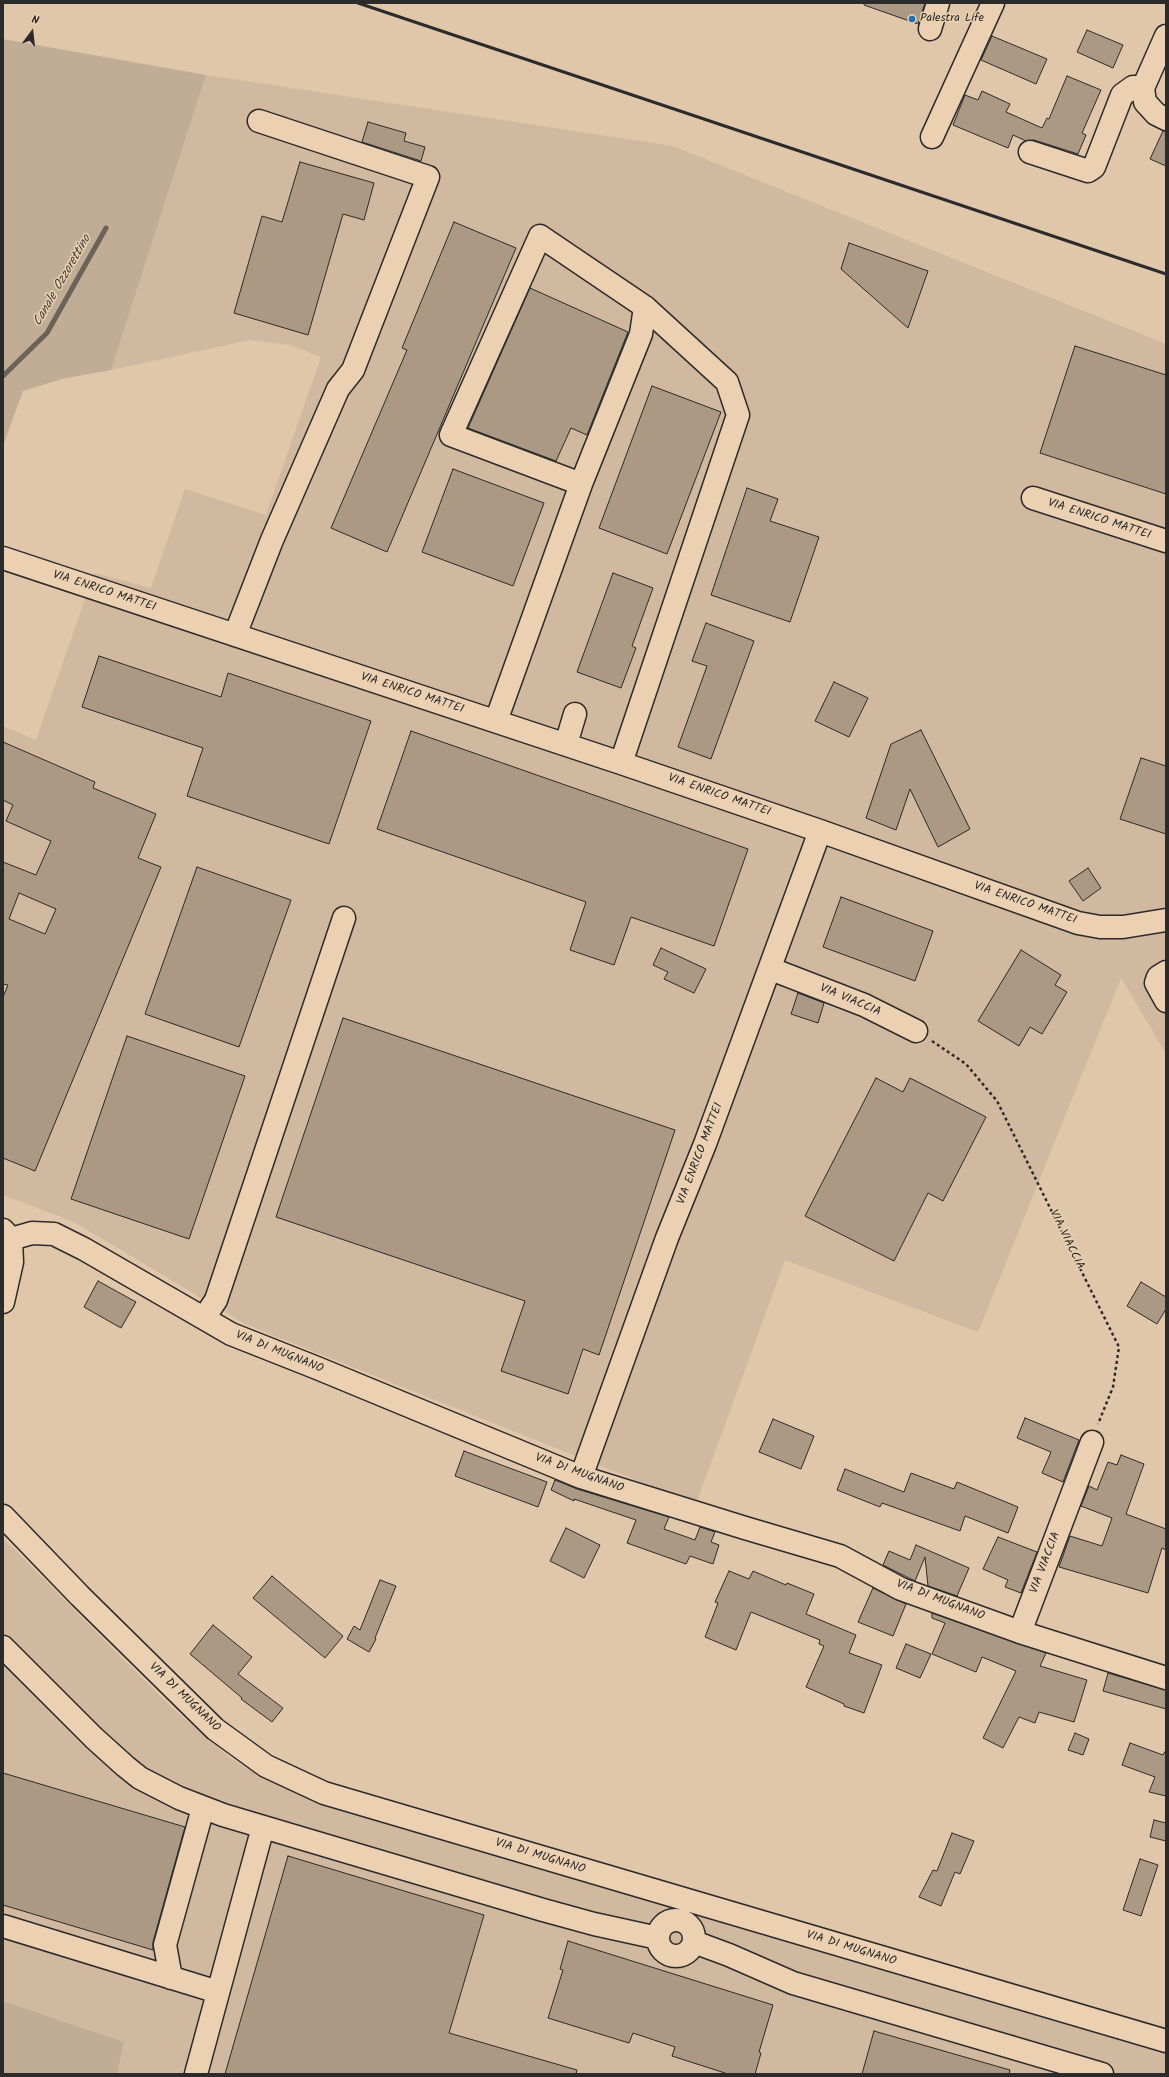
<!DOCTYPE html>
<html>
<head>
<meta charset="utf-8">
<style>
	body { margin:0 }
	#map { position:relative; width:1169px; height:2077px; overflow:hidden; background:#e0c7aa; font-family:Kalam,sans-serif }
	canvas { display:block }
	.frame { position:absolute; inset:0; border:4px solid #2b2b2b; pointer-events:none }
	.north { position:absolute; left:12px; top:12px; width:40px; height:40px; -webkit-text-stroke:3px #ebd1b2; paint-order:stroke; rotate:15deg; font-size:11px; font-weight:700; line-height:16px; text-align:center; color:#2b2b2b }
	.north::after { content:''; display:block; margin:auto; width:14px; height:18px; background:#2b2b2b; clip-path:polygon(50% 0,100% 100%,50% 72%,0 100%) }
</style>
</head>
<body>
<div id="map">
<canvas width="1169" height="2077"></canvas>
<div class="frame"></div>
<div class="north">N</div>
</div>
<script>
const ctx = document.querySelector('canvas').getContext('2d');
ctx.lineJoin = 'round';
function paint(path, color) { ctx.fillStyle = color; ctx.fill(path, 'evenodd'); }
const poly = rows => new Path2D(rows.map(r => 'M' + r).join(''));
function trace(path, color, width, dash) { ctx.strokeStyle = color; ctx.lineWidth = width; ctx.lineCap = dash ? 'butt' : 'round'; ctx.setLineDash(dash || []); ctx.stroke(path); }
function write(font, color, halo, rows, align = 'center') {
  ctx.font = font + ' Kalam,sans-serif'; ctx.lineWidth = 3; ctx.setLineDash([]); ctx.textBaseline = 'middle'; ctx.strokeStyle = halo; ctx.fillStyle = color; for (const [text, x, y, turn = 0] of rows) {
    ctx.save(); ctx.translate(x, y); ctx.rotate((+turn || 0) * Math.PI / 180); ctx.textAlign = isNaN(turn) ? turn : align; if (halo) ctx.strokeText(text, 0, 0); ctx.fillText(text, 0, 0); ctx.restore();
  }
}
paint(poly([
	[206,75,673,146,1166,344,1166,1054,1121,978,978,1332,785,1260,696,1504,245,1324,74,1222,3,1195,3,726,36,740,94,573,151,588,185,489,266,515,321,357,290,345,250,340,111,370],
	[3,1538,170,1706,229,1757,259,1775,308,1798,1166,2052,1166,2074,117,2074,124,2042,3,2001]
]), '#d0b99f');
paint(poly([
	[3,39,206,75,111,370,62,379,23,391,3,446],
	[3,2001,124,2042,117,2074,3,2074]
]), '#c1ad95');
trace(poly([
	[3,376,47,333,106,228]
]), '#6b6259', 5);
const building = poly([
	[864,3,925,3,918,24,864,5,864,3],
	[1087,30,1123,45,1113,68,1077,52,1087,30],
	[992,36,1047,59,1036,84,981,60,992,36],
	[1067,76,1101,90,1082,133,1086,135,1078,154,1034,140,1026,141,1013,135,1008,148,953,125,965,95,978,100,982,91,1010,104,1006,112,1042,128,1047,118,1049,119,1067,76],
	[368,122,406,133,404,141,425,147,421,161,362,142,368,122],
	[1163,131,1166,131,1166,166,1150,159,1163,131],
	[300,162,374,183,364,220,343,214,308,335,234,313,262,216,282,222,300,162],
	[454,222,516,248,387,552,331,528,407,350,402,348,454,222],
	[849,243,928,271,908,328,841,269,849,243],
	[530,288,628,332,587,435,571,428,556,461,468,428,530,288],
	[1075,346,1166,375,1166,494,1040,453,1075,346],
	[652,386,721,412,667,554,599,528,652,386],
	[453,469,544,503,513,586,422,552,453,469],
	[747,488,778,499,770,521,819,537,790,622,711,595,747,488],
	[613,573,653,588,632,646,636,648,621,688,577,672,613,573],
	[706,623,754,641,711,759,678,747,707,666,692,661,706,623],
	[99,656,221,697,228,673,371,721,329,844,187,796,203,748,82,707,99,656],
	[834,682,868,698,849,737,815,721,834,682],
	[921,730,970,829,938,847,910,789,896,830,866,818,891,744,921,730],
	[411,731,748,849,714,946,631,917,614,965,570,950,586,902,377,829,411,731],
	[3,742,95,782,93,788,156,814,138,858,161,867,35,1171,3,1158,3,997,8,985,3,984,3,862,36,875,51,841,6,821,13,805,3,800,3,742],
	[19,893,56,909,45,934,9,919,19,893],
	[1141,758,1166,766,1166,834,1120,819,1141,758],
	[197,867,291,900,239,1047,145,1014,197,867],
	[1088,868,1101,888,1083,901,1069,881,1088,868],
	[841,897,933,931,915,981,823,947,841,897],
	[661,948,706,969,694,993,664,979,668,972,653,965,661,948],
	[1021,950,1061,975,1055,985,1067,992,1042,1034,1030,1027,1019,1046,978,1021,1021,950],
	[798,993,824,1003,818,1023,791,1014,798,993],
	[343,1018,675,1130,599,1355,583,1349,568,1394,501,1371,525,1301,276,1217,343,1018],
	[127,1036,245,1076,189,1239,71,1199,127,1036],
	[876,1078,903,1092,910,1078,986,1117,943,1201,928,1193,894,1261,805,1216,876,1078],
	[98,1281,136,1302,121,1328,84,1307,98,1281],
	[1141,1282,1166,1297,1166,1309,1157,1324,1127,1306,1141,1282],
	[1025,1418,1079,1440,1063,1482,1042,1473,1051,1452,1017,1438,1025,1418],
	[773,1419,814,1436,801,1469,759,1452,773,1419],
	[464,1451,547,1482,538,1507,455,1476,464,1451],
	[1121,1455,1144,1464,1126,1514,1166,1529,1166,1550,1162,1548,1148,1593,1059,1567,1070,1536,1102,1546,1112,1518,1081,1506,1089,1486,1097,1490,1108,1462,1117,1465,1121,1455],
	[845,1469,904,1492,911,1473,954,1489,957,1482,1018,1507,1008,1533,965,1516,960,1531,882,1503,880,1507,837,1490,845,1469],
	[555,1480,577,1489,669,1517,664,1529,695,1540,700,1527,715,1532,711,1542,719,1545,713,1564,690,1556,686,1564,627,1543,636,1520,574,1499,574,1501,551,1490,555,1480],
	[566,1528,600,1545,584,1578,550,1561,566,1528],
	[998,1537,1037,1552,1021,1593,1005,1587,1008,1580,983,1569,998,1537],
	[916,1545,969,1568,957,1596,928,1586,925,1557,915,1581,883,1565,889,1551,910,1560,916,1545],
	[729,1571,749,1579,753,1571,786,1585,787,1583,814,1594,806,1614,856,1635,849,1653,882,1665,864,1713,844,1706,844,1704,806,1687,824,1646,819,1644,820,1640,751,1612,736,1650,705,1637,718,1603,715,1602,729,1571],
	[272,1576,343,1636,325,1658,253,1598,272,1576],
	[380,1580,396,1586,375,1638,376,1639,369,1652,347,1639,354,1626,360,1630,380,1580],
	[873,1588,906,1604,893,1636,858,1622,873,1588],
	[932,1613,1046,1653,1040,1666,1087,1680,1074,1722,1039,1712,1035,1723,1019,1717,1003,1748,983,1738,1016,1671,982,1657,976,1672,932,1654,945,1623,932,1618,932,1613],
	[213,1625,252,1657,238,1674,283,1708,272,1722,241,1699,242,1698,190,1654,213,1625],
	[906,1644,931,1654,920,1678,896,1668,906,1644],
	[1108,1673,1166,1690,1166,1709,1103,1691,1108,1673],
	[1075,1733,1089,1739,1083,1755,1068,1750,1075,1733],
	[1130,1743,1163,1755,1166,1750,1166,1796,1149,1792,1155,1777,1122,1765,1130,1743],
	[3,1773,185,1827,153,1942,153,1950,3,1905,3,1773],
	[1154,1820,1166,1823,1166,1841,1150,1837,1154,1820],
	[952,1833,974,1841,960,1874,955,1872,941,1906,919,1897,933,1870,937,1871,952,1833],
	[288,1856,484,1915,449,2033,577,2070,576,2074,225,2074,288,1856],
	[1140,1859,1158,1865,1141,1916,1123,1910,1140,1859],
	[568,1941,773,2005,759,2052,761,2053,755,2074,728,2074,672,2056,675,2047,633,2033,629,2043,548,2018,563,1970,560,1969,568,1941],
	[874,2031,1010,2070,1009,2074,862,2074,874,2031]
]);
paint(building, '#ab9984');
trace(building, '#2b2b2b', 1);
const minor = poly([
	[930,29,938,3],
	[1166,36,1143,88,1145,102,1156,114,1166,119],
	[932,137,993,3],
	[1030,152,1088,171,1094,167,1122,95,1133,87,1143,88],
	[1033,498,1166,541],
	[3,558,621,763,820,831,1078,923,1100,927,1123,927,1166,920],
	[235,635,272,540,338,389,353,370,428,177,259,121],
	[496,721,581,484],
	[566,744,575,714],
	[621,763,738,415,727,382,645,307,540,236,451,435,581,484,641,334,645,307],
	[771,969,864,1005,916,1031],
	[1166,972,1158,977,1156,983,1166,1001],
	[3,1230,11,1239,12,1262,3,1302],
	[11,1239,32,1233,54,1234,84,1249,231,1334,317,1368,581,1477,745,1528,840,1556,901,1589,1020,1632,1166,1678],
	[204,1318,216,1300,344,918],
	[581,1477,667,1238,705,1144,820,831],
	[3,1516,80,1596,215,1729,266,1766,324,1793,1166,2041],
	[1020,1632,1092,1442],
	[3,1647,94,1738,125,1766,140,1778,179,1798,223,1815,543,1910,594,1924,658,1938],
	'658 1938a18 18 0 1 1 36 0a18 18 0 1 1-36 0Z',
	[3,1926,218,1992],
	[694,1942,729,1955,793,1983,1102,2074],
	[171,1978,165,1945,203,1808],
	[196,2074,263,1827]
]);
trace(minor, '#2b2b2b', 25);
trace(poly([
	[932,1041,966,1064,997,1101,1119,1347,1113,1387,1098,1424]
]), '#2b2b2b', 2.5, [3, 3]);
trace(minor, '#ebd1b2', 22);
trace(poly([
	[358,3,1166,274]
]), '#2b2b2b', 3);
for (const [x, y, r, color] of [
	[912,19,4,"#1f6fb2"]
]) { const dot = new Path2D(); dot.arc(x, y, r, 0, 2 * Math.PI); ctx.fillStyle = color; ctx.fill(dot); trace(dot, '#ebd1b2', 1.5); }
write('12px', '#2b2b2b', '#ebd1b2', [
	["Palestra Life",920,19]
], 'left');
write('12px', '#2b2b2b', '#ebd1b2', [
	["VIA ENRICO MATTEI",1099,520,18],
	["VIA ENRICO MATTEI",104,592,18],
	["VIA ENRICO MATTEI",412,694,18],
	["VIA ENRICO MATTEI",719,796,19],
	["VIA ENRICO MATTEI",1025,904,19],
	["VIA VIACCIA",850,1001,23],
	["VIA ENRICO MATTEI",701,1154,-69],
	["VIA VIACCIA",1066,1240,64],
	["VIA DI MUGNANO",279,1353,22],
	["VIA DI MUGNANO",579,1474,20],
	["VIA VIACCIA",1046,1563,-69],
	["VIA DI MUGNANO",940,1601,21],
	["VIA DI MUGNANO",184,1698,44],
	["VIA DI MUGNANO",540,1857,17],
	["VIA DI MUGNANO",851,1949,17]
]);
write('italic 13px', '#46423e', '#ebd1b2', [
	["Canale Ozzorettino",63,281,-60]
]);
</script>
</body>
</html>
